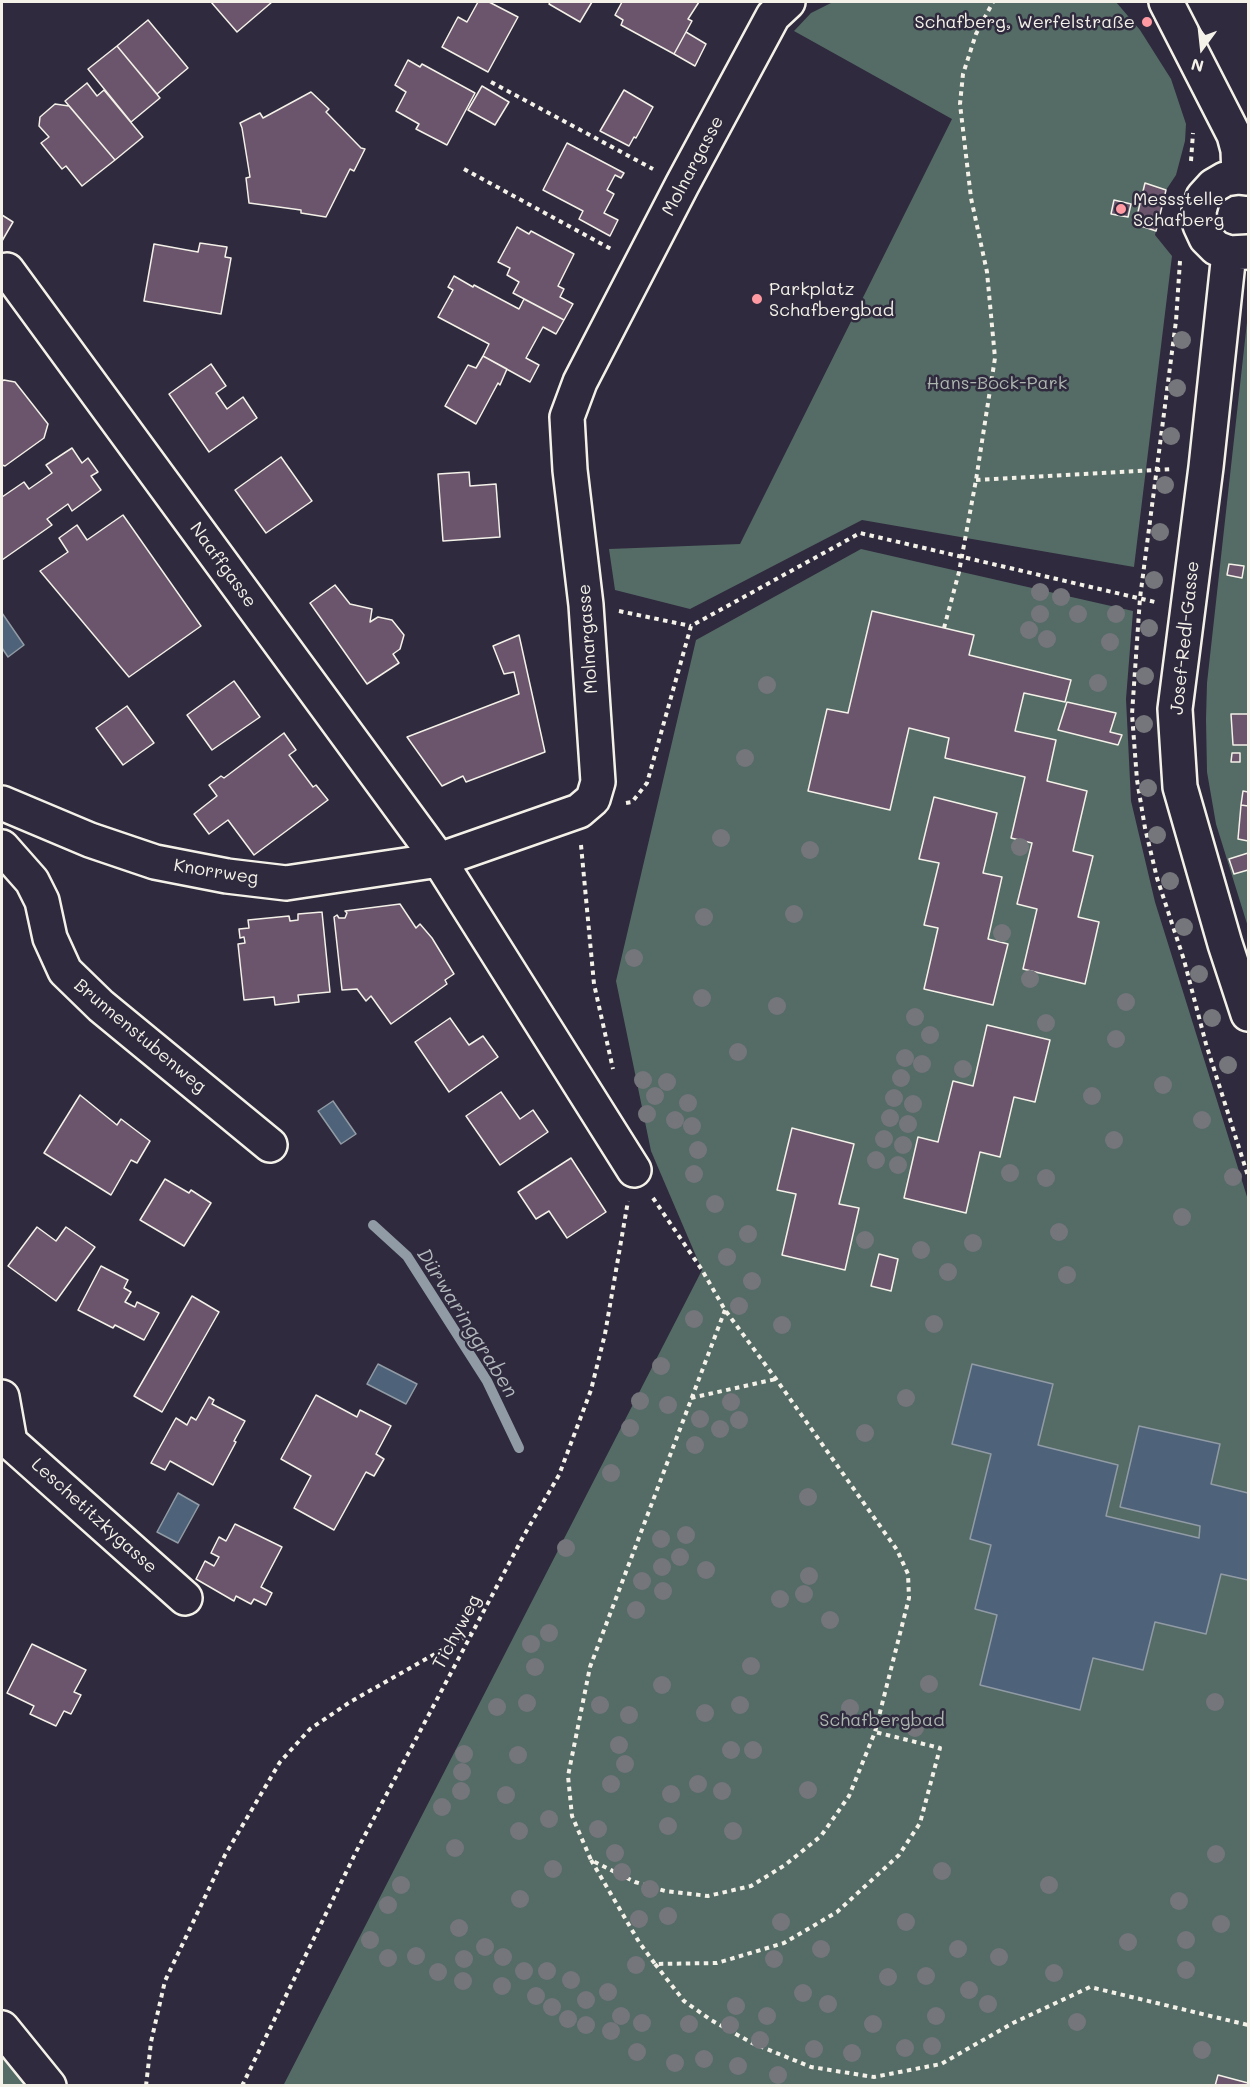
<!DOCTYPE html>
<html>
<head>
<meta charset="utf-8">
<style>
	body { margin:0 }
	#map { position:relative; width:1250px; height:2087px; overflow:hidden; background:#2f2a3d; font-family:Mali,sans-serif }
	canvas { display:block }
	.frame { position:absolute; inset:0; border:3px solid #f4f1e8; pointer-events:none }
	.north { position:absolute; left:1172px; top:18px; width:60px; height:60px; -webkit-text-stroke:4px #2f2a3d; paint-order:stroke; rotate:195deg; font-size:16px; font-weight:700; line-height:24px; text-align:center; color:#f4f1e8 }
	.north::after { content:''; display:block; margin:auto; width:21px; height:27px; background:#f4f1e8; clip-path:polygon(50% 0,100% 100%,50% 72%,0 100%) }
</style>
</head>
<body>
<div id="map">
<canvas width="1250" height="2087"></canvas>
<div class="frame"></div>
<div class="north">N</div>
</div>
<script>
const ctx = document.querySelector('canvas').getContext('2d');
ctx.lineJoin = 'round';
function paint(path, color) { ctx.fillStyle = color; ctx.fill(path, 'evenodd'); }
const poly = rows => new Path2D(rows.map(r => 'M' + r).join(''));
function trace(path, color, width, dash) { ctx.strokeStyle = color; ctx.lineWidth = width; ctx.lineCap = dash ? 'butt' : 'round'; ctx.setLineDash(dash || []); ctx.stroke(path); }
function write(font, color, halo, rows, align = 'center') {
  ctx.font = font + ' Mali,sans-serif'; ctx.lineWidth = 5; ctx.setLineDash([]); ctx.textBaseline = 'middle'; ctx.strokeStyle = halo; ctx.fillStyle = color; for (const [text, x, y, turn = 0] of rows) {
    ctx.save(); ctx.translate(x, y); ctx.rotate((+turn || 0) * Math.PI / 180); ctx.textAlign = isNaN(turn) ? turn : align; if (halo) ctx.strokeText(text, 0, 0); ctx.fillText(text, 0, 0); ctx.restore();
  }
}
paint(poly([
	[833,2,1116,2,1140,30,1171,79,1186,124,1185,141,1176,175,1166,190,1155,235,1172,256,1134,567,862,520,690,609,615,590,609,549,740,544,952,119,794,31,811,13],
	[1248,313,1248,927,1216,824,1207,772,1206,719,1207,683],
	[861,549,1133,611,1126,699,1131,801,1155,902,1248,1200,1248,2085,283,2086,702,1270,651,1151,616,981,696,640],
	[2,2052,33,2085,2,2085]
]), '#556b66');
const water = poly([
	[2,613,24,645,8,657,2,648,2,613],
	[333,1101,356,1134,341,1144,318,1111,333,1101],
	[378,1364,417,1384,406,1404,367,1384,378,1364],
	[972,1364,1053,1384,1038,1445,1118,1465,1106,1516,1199,1538,1200,1526,1120,1507,1139,1426,1220,1444,1211,1484,1248,1493,1248,1580,1221,1574,1206,1634,1155,1622,1143,1670,1093,1658,1080,1710,980,1685,997,1615,975,1609,991,1545,970,1539,991,1454,952,1444,972,1364],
	[178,1493,199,1505,178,1543,157,1532,178,1493]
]);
paint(water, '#4e6279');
trace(water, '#909ba5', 1.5);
trace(poly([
	[373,1225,407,1256,487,1381,519,1448]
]), '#909ba5', 10);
const building = poly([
	[211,2,272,2,237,32,211,2],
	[478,2,489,2,518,17,488,72,442,47,458,17,467,22,478,2],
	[550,2,592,2,580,22,549,4,550,2],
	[622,2,699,2,688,19,692,21,674,54,621,25,623,20,615,15,622,2],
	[148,20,188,68,157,94,117,46,148,20],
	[686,32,706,44,695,66,674,54,686,32],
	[117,46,160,98,131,122,88,69,117,46],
	[408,60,420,67,422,64,475,93,447,145,416,129,419,124,396,111,406,92,395,85,408,60],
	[87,83,97,96,104,90,143,137,115,160,65,101,87,83],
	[482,86,509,102,495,125,468,110,482,86],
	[624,90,653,107,636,138,634,137,629,146,600,131,624,90],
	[311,92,329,109,326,112,361,148,365,149,354,171,350,169,326,217,301,213,301,210,249,203,246,178,250,177,242,128,240,123,260,113,263,118,311,92],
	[55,104,69,106,115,160,82,186,66,166,62,169,41,143,49,137,39,126,40,117,55,104],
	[567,143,624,173,621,178,615,175,607,190,614,194,604,213,618,220,610,236,579,219,583,211,543,190,567,143],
	[1145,183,1166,190,1156,231,1135,224,1145,183],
	[1114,200,1131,204,1128,217,1111,214,1114,200],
	[2,215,13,222,2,241,2,215],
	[517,227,529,234,531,231,574,254,558,286,564,289,560,297,573,304,564,320,513,293,519,282,507,275,510,268,498,262,517,227],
	[200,243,227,247,225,257,231,258,221,314,144,301,154,244,198,252,200,243],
	[454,276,473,287,474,285,519,309,524,299,564,320,556,334,543,327,526,358,539,365,530,382,483,356,489,344,438,317,453,290,448,287,454,276],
	[483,356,507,369,500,385,498,383,476,424,445,406,468,365,476,368,483,356],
	[211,364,226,386,216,393,227,409,243,397,257,418,209,452,169,394,211,364],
	[4,380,15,382,48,424,44,438,5,466,2,465,2,381,4,380],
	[72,448,82,463,88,458,98,472,91,476,101,490,72,511,68,504,47,519,52,525,2,560,2,497,24,482,29,489,52,473,46,465,72,448],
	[281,457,312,501,266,533,235,490,281,457],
	[469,472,470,486,496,484,500,537,443,541,438,474,469,472],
	[123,515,201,626,129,677,40,571,68,552,59,538,77,525,87,540,123,515],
	[1229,564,1244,566,1242,578,1227,575,1229,564],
	[335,585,350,604,372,609,370,622,378,617,392,620,404,635,400,649,393,654,399,663,367,684,310,603,335,585],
	[872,611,974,635,969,655,1071,680,1065,702,1024,693,1015,731,1056,740,1047,781,1087,791,1073,851,1093,856,1078,917,1099,922,1085,984,1023,969,1037,909,1017,904,1032,843,1011,838,1025,777,945,758,949,738,909,728,890,810,808,791,827,709,848,713,872,611],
	[519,635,545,752,466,782,463,776,442,786,407,737,519,694,514,672,504,674,493,646,519,635],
	[234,681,260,717,212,750,187,715,234,681],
	[1067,702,1116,713,1110,732,1122,735,1118,745,1058,730,1067,702],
	[127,706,154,743,123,765,96,728,127,706],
	[1231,714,1248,714,1248,745,1233,745,1231,714],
	[284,733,296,750,289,755,313,787,316,785,328,800,254,855,228,820,209,834,194,814,217,796,209,785,221,776,224,778,284,733],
	[1232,753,1240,753,1240,762,1231,762,1232,753],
	[1243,791,1248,792,1248,806,1241,805,1243,791],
	[934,797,997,813,983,873,1002,877,988,939,1008,944,993,1005,924,989,938,928,924,925,939,863,919,859,934,797],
	[1241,805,1248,806,1248,841,1238,839,1241,805],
	[1248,853,1248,870,1234,874,1229,859,1248,853],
	[400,904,416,928,420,924,432,938,454,974,445,980,447,984,391,1024,371,996,366,1001,357,989,342,990,334,917,337,915,339,918,345,918,347,913,345,911,400,904],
	[322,912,330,992,298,995,299,1002,275,1005,274,997,244,1000,238,944,245,943,244,937,240,938,239,929,249,928,248,920,289,916,290,921,298,920,298,914,322,912],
	[450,1018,469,1045,483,1036,498,1057,449,1092,415,1042,450,1018],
	[987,1025,1050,1040,1035,1102,1014,1097,1000,1157,980,1152,966,1213,904,1198,918,1137,938,1142,953,1081,973,1086,987,1025],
	[501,1092,520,1119,533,1110,548,1132,500,1165,466,1116,501,1092],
	[80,1095,117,1125,121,1119,150,1141,137,1163,131,1160,111,1195,44,1153,80,1095],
	[792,1128,854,1144,839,1204,859,1208,845,1270,782,1255,796,1194,777,1190,792,1128],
	[571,1158,606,1212,567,1238,549,1211,536,1219,518,1192,571,1158],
	[165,1179,189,1193,191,1190,211,1203,184,1246,140,1220,165,1179],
	[37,1227,56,1241,66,1227,95,1247,56,1301,8,1266,37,1227],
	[879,1254,898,1259,891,1291,871,1286,879,1254],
	[101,1266,128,1280,124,1288,131,1292,125,1302,135,1307,137,1302,159,1313,144,1340,115,1325,113,1328,78,1310,101,1266],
	[192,1296,219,1312,162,1412,134,1396,192,1296],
	[316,1395,357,1417,360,1410,391,1426,376,1454,384,1459,374,1476,366,1472,334,1530,294,1508,311,1476,281,1459,316,1395],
	[209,1397,214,1400,212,1404,245,1421,234,1441,236,1442,213,1485,170,1461,165,1470,151,1463,176,1418,187,1425,191,1417,196,1420,209,1397],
	[235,1524,282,1547,261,1587,272,1593,266,1605,254,1599,251,1604,236,1596,234,1601,196,1579,205,1561,214,1566,219,1557,211,1553,219,1537,226,1541,235,1524],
	[32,1644,86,1670,74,1692,81,1695,71,1714,64,1711,56,1726,30,1714,34,1706,7,1693,32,1644],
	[1218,2075,1248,2083,1248,2086,1215,2086,1218,2075]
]);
paint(building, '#6a556c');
trace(building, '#f4f1e8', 1.5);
const minor = poly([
	[1166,2,1234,135,1238,150,1239,177],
	[1248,178,1239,177,1225,179,1213,186,1203,197,1199,211,1200,225,1206,238,1216,248,1229,253,1248,252],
	[1229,253,1206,467,1175,709,1180,787,1225,944,1248,1014],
	[7,270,439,860,634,1170],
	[2,803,90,840,155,862,227,876,286,883,439,860,579,811,593,799,598,782,586,605,570,470,567,417,580,382,682,185,773,16,788,2],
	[2,847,32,881,42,901,50,938,65,971,101,1006,270,1145],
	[2,1397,10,1442,185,1598],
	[2,2028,49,2086]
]);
trace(minor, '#f4f1e8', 38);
trace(poly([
	[491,82,653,169],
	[1191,161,1193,133],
	[464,169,611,249],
	[1180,261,1176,321,1140,598,1132,714,1137,780,1145,828,1157,878,1184,960,1206,1044,1248,1176],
	[976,480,1173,469],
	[619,611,691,626],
	[944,628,959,572,976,480,995,358,987,272,971,198,960,104,963,74,976,34,993,2],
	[626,803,632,802,647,783,691,626,860,533,1155,602],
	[581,845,594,984,613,1069],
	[653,1198,702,1270,725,1310,776,1379,897,1550,908,1574,909,1598,875,1732,849,1796,821,1836,785,1865,751,1886,708,1896,665,1891,635,1882,591,1860,572,1816,568,1776,590,1667,725,1310],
	[691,1398,776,1379],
	[591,1860,639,1942,655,1964,717,1963,784,1943,837,1912,899,1855,920,1823,940,1748,875,1732],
	[655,1964,684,2001,711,2020,752,2043,811,2067,874,2077,941,2064,1013,2023,1090,1987,1248,2025],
	[146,2086,151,2042,165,1981,225,1855,280,1762,310,1729,350,1702,472,1633],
	[242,2086,356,1852,523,1537,559,1475,591,1390,605,1334,628,1201]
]), '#f4f1e8', 4, [4.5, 4.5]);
trace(minor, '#2f2a3d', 33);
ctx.fillStyle = '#74767b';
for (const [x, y] of [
	[1182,340],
	[1177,388],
	[1171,436],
	[1165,485],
	[1160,532],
	[1154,580],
	[1040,592],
	[1061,597],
	[1040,614],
	[1078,614],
	[1116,614],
	[1149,628],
	[1029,630],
	[1047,639],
	[1110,642],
	[1145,676],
	[1098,683],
	[767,685],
	[1144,724],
	[745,758],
	[1148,788],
	[1157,835],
	[721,838],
	[1020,847],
	[810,850],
	[1170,881],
	[794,914],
	[704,917],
	[1184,927],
	[1002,933],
	[634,958],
	[1199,974],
	[1030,979],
	[702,998],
	[1126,1002],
	[777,1006],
	[915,1017],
	[1212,1018],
	[1046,1023],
	[930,1035],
	[1116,1039],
	[738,1052],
	[905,1058],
	[922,1064],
	[1228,1065],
	[963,1069],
	[901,1078],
	[643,1080],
	[667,1082],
	[1163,1085],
	[655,1096],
	[1092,1096],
	[894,1098],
	[688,1103],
	[913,1104],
	[647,1114],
	[890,1118],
	[675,1120],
	[1202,1120],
	[908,1124],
	[692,1126],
	[884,1139],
	[1114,1140],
	[903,1145],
	[698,1150],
	[876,1160],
	[898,1165],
	[1010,1173],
	[694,1174],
	[1233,1177],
	[1046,1178],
	[715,1204],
	[1182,1217],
	[1059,1232],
	[748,1234],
	[865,1240],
	[973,1243],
	[921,1250],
	[727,1257],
	[948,1272],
	[1067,1275],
	[752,1281],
	[739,1306],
	[694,1319],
	[934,1324],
	[782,1325],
	[661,1366],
	[906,1398],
	[640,1401],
	[731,1402],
	[668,1405],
	[700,1419],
	[739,1420],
	[630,1428],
	[720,1429],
	[865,1433],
	[695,1445],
	[611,1473],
	[808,1497],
	[686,1535],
	[661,1539],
	[566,1548],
	[680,1557],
	[662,1567],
	[706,1570],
	[809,1576],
	[642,1581],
	[663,1591],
	[804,1594],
	[780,1599],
	[636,1610],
	[830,1620],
	[549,1633],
	[531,1644],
	[751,1666],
	[535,1667],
	[929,1684],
	[662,1685],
	[1215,1702],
	[527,1703],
	[600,1705],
	[740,1705],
	[497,1707],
	[850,1708],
	[705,1713],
	[629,1715],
	[915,1728],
	[619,1745],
	[731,1750],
	[753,1750],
	[464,1754],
	[518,1755],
	[625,1764],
	[462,1772],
	[611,1784],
	[698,1784],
	[808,1790],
	[461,1791],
	[722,1791],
	[671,1794],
	[506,1795],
	[442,1807],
	[549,1819],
	[668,1826],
	[598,1829],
	[519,1831],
	[733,1831],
	[455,1848],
	[615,1853],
	[1216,1854],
	[553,1869],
	[942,1871],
	[622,1872],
	[401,1885],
	[1049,1885],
	[650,1889],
	[520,1899],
	[1179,1901],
	[388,1905],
	[668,1916],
	[639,1919],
	[781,1922],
	[906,1922],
	[1221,1924],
	[459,1928],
	[370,1940],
	[1186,1940],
	[1128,1942],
	[485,1947],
	[821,1949],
	[958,1949],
	[416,1956],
	[503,1957],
	[999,1957],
	[388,1958],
	[464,1959],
	[774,1959],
	[636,1965],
	[1186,1970],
	[524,1971],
	[547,1971],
	[438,1972],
	[1054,1973],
	[926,1976],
	[888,1977],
	[571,1980],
	[463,1981],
	[502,1986],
	[969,1990],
	[608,1992],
	[803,1993],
	[536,1996],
	[586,2000],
	[828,2004],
	[988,2004],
	[736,2006],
	[552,2007],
	[621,2016],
	[767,2016],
	[936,2016],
	[568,2019],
	[1077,2022],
	[642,2023],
	[689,2024],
	[873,2024],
	[586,2025],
	[730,2025],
	[611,2031],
	[760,2040],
	[932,2046],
	[905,2048],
	[814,2049],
	[1202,2050],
	[637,2052],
	[852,2053],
	[704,2059],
	[675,2063],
	[738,2066],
	[778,2075]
]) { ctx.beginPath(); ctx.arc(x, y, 9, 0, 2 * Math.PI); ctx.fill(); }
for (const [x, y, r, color] of [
	[1147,22,6,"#ff9aa2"],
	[1121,209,6,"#ff9aa2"],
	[757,299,6,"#ff9aa2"]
]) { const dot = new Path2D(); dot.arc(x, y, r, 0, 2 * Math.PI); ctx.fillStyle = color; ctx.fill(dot); trace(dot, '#2f2a3d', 2); }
write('18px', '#f4f1e8', '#2f2a3d', [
	["Schafberg, Werfelstraße",1135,22,"right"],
	["Messstelle",1133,199],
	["Schafberg",1133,220],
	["Parkplatz",769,289],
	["Schafbergbad",769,310]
], 'left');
write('18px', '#f4f1e8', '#2f2a3d', [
	["Molnargasse",693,166,-62],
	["Naaffgasse",223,565,54],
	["Josef-Redl-Gasse",1185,638,-84],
	["Molnargasse",588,639,-94],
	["Knorrweg",216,872,9],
	["Brunnenstubenweg",140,1036,40],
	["Leschetitzkygasse",94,1516,42],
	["Tichyweg",457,1632,-62]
]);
write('18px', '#acb5ae', '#2f2a3d', [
	["Hans-Bock-Park",997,383],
	["Schafbergbad",882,1720]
]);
write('italic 20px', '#b2b8bc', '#2f2a3d', [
	["Dürwaringgraben",467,1323,58]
]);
</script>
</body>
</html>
